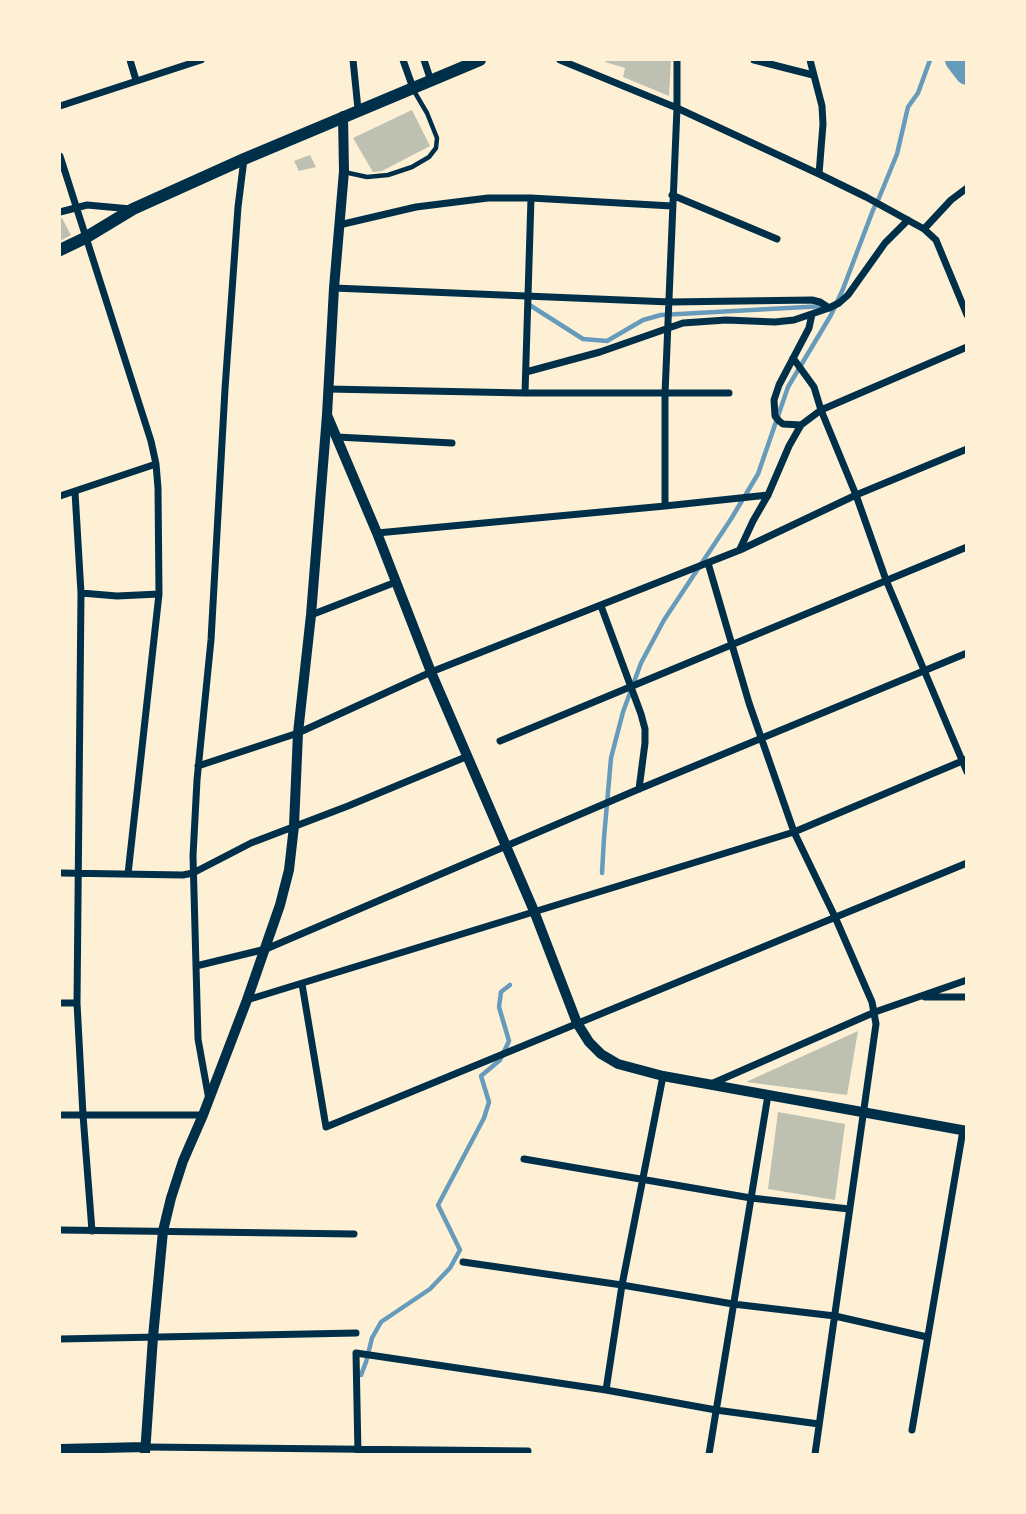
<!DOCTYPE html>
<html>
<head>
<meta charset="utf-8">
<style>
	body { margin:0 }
	#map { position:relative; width:1026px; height:1514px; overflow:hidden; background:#fdf0d5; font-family:Roboto,sans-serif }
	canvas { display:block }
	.frame { position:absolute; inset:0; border:61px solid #fdf0d5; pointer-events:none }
</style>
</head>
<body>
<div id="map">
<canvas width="1026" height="1514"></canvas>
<div class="frame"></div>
</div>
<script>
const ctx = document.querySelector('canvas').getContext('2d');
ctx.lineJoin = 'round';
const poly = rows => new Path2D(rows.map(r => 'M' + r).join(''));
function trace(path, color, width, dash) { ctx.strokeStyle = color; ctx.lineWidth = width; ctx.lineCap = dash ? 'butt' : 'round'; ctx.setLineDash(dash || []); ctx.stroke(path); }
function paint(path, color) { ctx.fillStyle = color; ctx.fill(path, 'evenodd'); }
trace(poly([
	[528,304,583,339,607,341,643,320,661,315,824,306],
	[602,873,604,838,611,758,623,712,641,663,664,620,731,519,758,474,788,387,831,315,843,289,873,210,879,198,897,154,908,107,918,93,930,60],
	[361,1375,366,1362,372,1338,381,1322,430,1289,450,1268,460,1250,438,1205,484,1118,489,1102,481,1076,500,1060,509,1041,499,1007,501,992,510,985]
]), '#669bbc', 4.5);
trace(poly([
	[957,60,967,73]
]), '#669bbc', 24);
paint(poly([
	[606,60,671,60,669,96,623,77,625,68,605,62],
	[412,110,430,146,382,171,373,172,353,138],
	[310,155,316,167,299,171,294,161],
	[60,218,62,218,71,235,60,241],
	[858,1031,847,1095,746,1082],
	[778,1112,845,1124,835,1200,768,1189]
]), '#bec0b2');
trace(poly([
	[344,172,367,177,388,175,412,167,429,157,436,148,437,138,427,113,414,91]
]), '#003049', 4.5);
trace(poly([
	[130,60,136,80],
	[353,60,358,109],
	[403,60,413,88],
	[424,60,431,81],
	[560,60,677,108,819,174,866,197,924,229,936,240,967,315],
	[754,60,813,75],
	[810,60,822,106,823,124,819,174],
	[60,106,201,60],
	[60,156,151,441,156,464,158,488,159,594,128,874],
	[672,195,777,239],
	[60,212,87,205,131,209],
	[339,225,416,207,488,198,531,198,672,206],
	[924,229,951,200,967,188],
	[334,288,670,302,812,300,820,302,829,308],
	[793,358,814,387,821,410,856,495,886,580,967,772],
	[526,372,600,352,683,323,726,320,775,322,794,320,829,308,839,303,848,295,885,243,908,220],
	[328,389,525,393,729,393],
	[525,393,531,198],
	[801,425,783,424,779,421,775,416,774,400,779,385,809,328,812,314],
	[337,437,452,443],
	[75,492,81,593,77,1003,83,1115,92,1231],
	[60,496,156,464],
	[665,506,665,394,677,108,677,60],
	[377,533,665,506,768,495],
	[740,549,753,521,768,495,789,446,801,425,821,410,967,347],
	[708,563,749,703,794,832,835,917,872,1002,876,1024,815,1454],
	[81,593,117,596,159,594],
	[601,606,641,714,645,729,645,743,639,789],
	[311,615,396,582],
	[500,741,967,547],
	[198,766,298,733,431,672,740,550,856,495,967,449],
	[60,873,183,875,193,873,251,843,348,806,468,756],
	[196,966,266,949,639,789,967,653],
	[302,984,326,1127,967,863],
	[925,997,967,997],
	[247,1000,794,832,967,759],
	[60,1003,77,1003],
	[711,1084,875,1012,967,980],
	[209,1100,198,1039,193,856,197,780,211,640,225,389,238,207,244,159],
	[60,1115,203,1115],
	[524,1159,751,1198,849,1209],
	[60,1230,354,1234],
	[463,1262,622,1285,733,1304,835,1316,927,1337],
	[60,1339,356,1333],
	[606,1390,622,1285,663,1076],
	[912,1430,963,1130],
	[145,1447,528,1451],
	[358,1454,356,1353,606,1390,716,1410,819,1424],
	[709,1454,768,1095]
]), '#003049', 7);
trace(poly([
	[60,1449,145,1447],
	[145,1454,153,1337,163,1231,171,1198,183,1161,203,1115,247,1000,280,905,289,870,294,826,298,733,311,615,327,415]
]), '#003049', 10);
trace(poly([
	[343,116,344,171,334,288,327,415,377,533,431,672,534,911,577,1023,589,1042,601,1054,618,1064,663,1076,967,1131]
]), '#003049', 10);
trace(poly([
	[60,250,85,238,133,209,244,159,480,60]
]), '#003049', 12);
</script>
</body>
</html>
